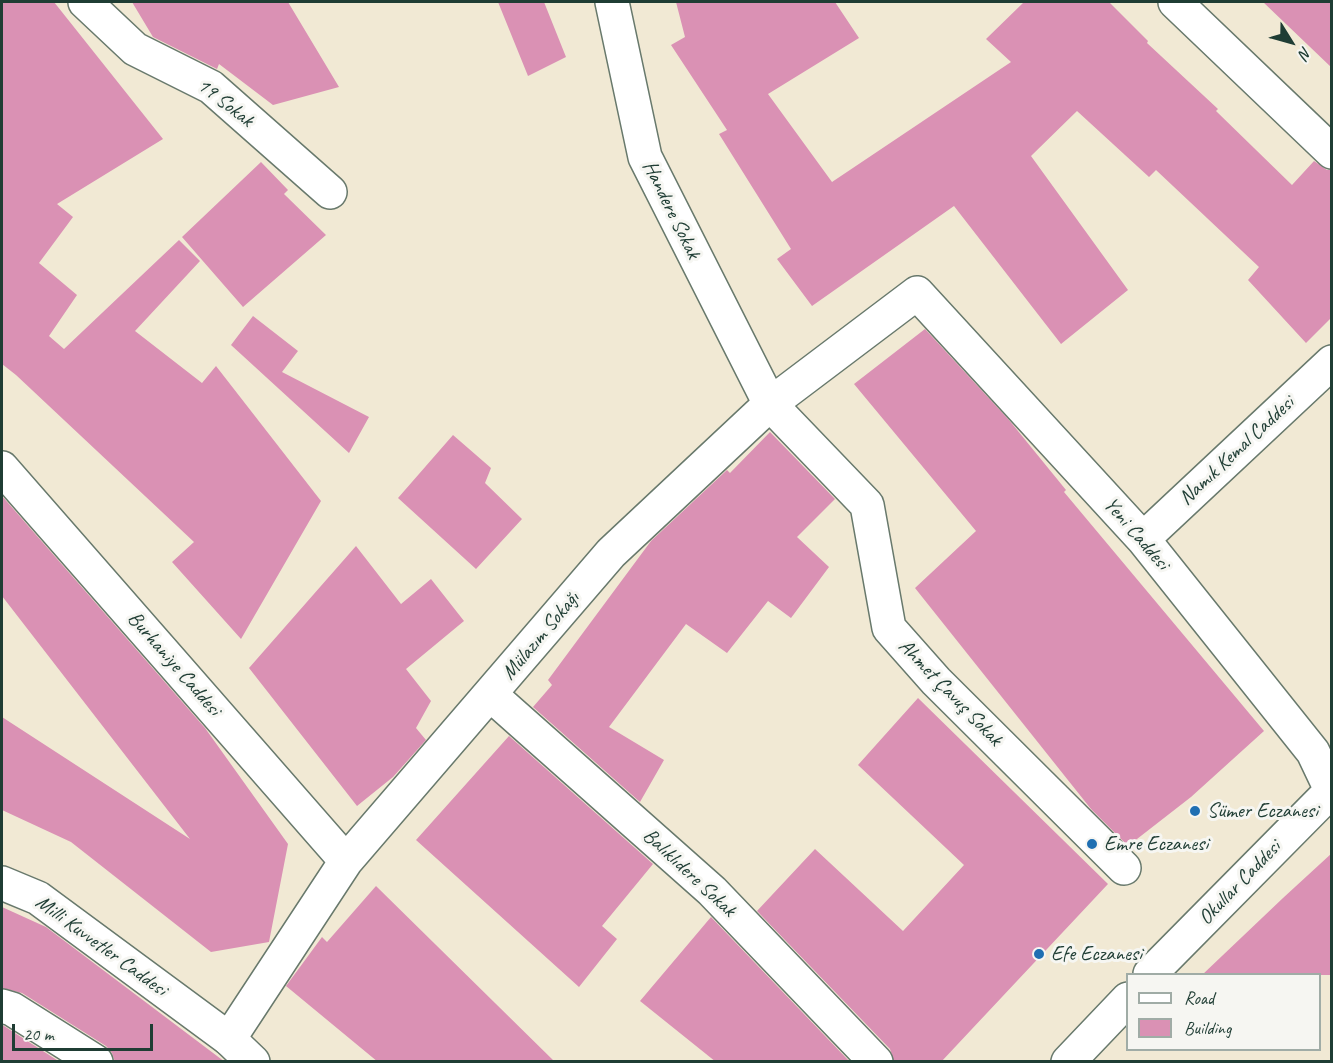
<!DOCTYPE html>
<html>
<head>
<meta charset="utf-8">
<style>
	body { margin:0 }
	#map { position:relative; width:1333px; height:1063px; overflow:hidden; background:#f1e9d4; font-family:Caveat,sans-serif }
	canvas { display:block }
	.frame { position:absolute; inset:0; border:3px solid #1f3d34; pointer-events:none }
	.legend { position:absolute; left:1126px; top:973px; width:195px; height:78px; box-sizing:border-box; background:#f6f6f2; border:2px solid #a0aca6; margin:0; padding:8px 10px; list-style:none; font-size:18px; color:#1f3d34 }
	.legend li { display:flex; align-items:center; gap:12px; height:30px }
	.legend b { width:30px; border:2px solid #a0aca6 }
	.north { position:absolute; left:1261px; top:12px; width:60px; height:60px; -webkit-text-stroke:4px #f6f6f2; paint-order:stroke; rotate:127deg; font-size:16px; font-weight:700; line-height:24px; text-align:center; color:#1f3d34 }
	.north::after { content:''; display:block; margin:auto; width:21px; height:27px; background:#1f3d34; clip-path:polygon(50% 0,100% 100%,50% 72%,0 100%) }
	.scale { position:absolute; left:12px; top:1024px; width:141px; height:27px; box-sizing:border-box; border:3px solid #1f3d34; border-top:0; padding-left:8px; font-size:18px; line-height:21px; white-space:nowrap; color:#1f3d34; -webkit-text-stroke:4px #f6f6f2; paint-order:stroke }
</style>
</head>
<body>
<div id="map">
<canvas width="1333" height="1063"></canvas>
<div class="frame"></div>
<ul class="legend">
<li><b style="height:8px;background:#fff"></b>Road</li>
<li><b style="height:16px;background:#da91b4"></b>Building</li>
</ul>
<div class="north">N</div>
<div class="scale">20 m</div>
</div>
<script>
const ctx = document.querySelector('canvas').getContext('2d');
ctx.lineJoin = 'round';
function paint(path, color) { ctx.fillStyle = color; ctx.fill(path, 'evenodd'); }
const poly = rows => new Path2D(rows.map(r => 'M' + r).join(''));
function trace(path, color, width, dash) { ctx.strokeStyle = color; ctx.lineWidth = width; ctx.lineCap = dash ? 'butt' : 'round'; ctx.setLineDash(dash || []); ctx.stroke(path); }
function write(font, color, halo, rows, align = 'center') {
  ctx.font = font + ' Caveat,sans-serif'; ctx.lineWidth = 6; ctx.setLineDash([]); ctx.textBaseline = 'middle'; ctx.strokeStyle = halo; ctx.fillStyle = color; for (const [text, x, y, turn = 0] of rows) {
    ctx.save(); ctx.translate(x, y); ctx.rotate((+turn || 0) * Math.PI / 180); ctx.textAlign = isNaN(turn) ? turn : align; if (halo) ctx.strokeText(text, 0, 0); ctx.fillText(text, 0, 0); ctx.restore();
  }
}
paint(poly([
	[2,2,54,2,163,139,57,204,73,217,39,263,77,295,49,336,64,349,179,240,200,261,135,331,202,383,216,366,321,501,241,639,172,562,194,542,16,375,2,364],
	[132,2,288,2,339,87,273,105,219,64,217,69,153,37],
	[498,2,544,2,566,57,528,76],
	[676,2,835,2,859,38,768,94,832,182,1011,62,986,39,1024,2,1109,2,1148,41,1147,43,1218,109,1216,111,1292,185,1314,161,1327,170,1332,170,1332,317,1306,343,1248,280,1259,267,1156,170,1149,177,1077,111,1031,156,1128,290,1061,344,954,206,812,306,777,259,791,249,719,134,727,130,671,45,685,37],
	[1263,2,1332,2,1332,68],
	[261,162,288,190,284,194,326,235,243,307,182,237],
	[253,316,298,351,282,372,369,417,349,453,231,345],
	[925,329,1009,420,1066,490,1064,492,1264,731,1191,797,1128,846,1091,809,915,588,976,531,854,384],
	[770,432,835,499,797,537,829,567,791,618,768,601,727,653,686,624,609,727,664,760,640,802,533,707,552,685,548,680,651,541,727,470,730,473],
	[453,435,491,468,485,483,522,519,476,569,398,498],
	[2,496,205,728,288,844,269,942,211,952,71,842,2,810,2,717,190,839,2,596],
	[356,546,401,604,431,579,464,621,406,669,431,701,416,728,426,740,393,777,357,806,249,668],
	[918,698,1108,884,941,1062,894,1062,890,1049,757,911,815,849,903,931,964,865,858,765],
	[509,736,653,864,602,926,617,939,579,987,416,840],
	[1332,853,1332,975,1202,975,1283,898],
	[376,886,555,1062,378,1062,286,986,322,937,327,942],
	[2,907,46,927,225,1062,115,1062,112,1053,106,1046,22,993,2,988],
	[711,917,850,1062,716,1062,640,1001],
	[2,1025,4,1026,60,1062,2,1062]
]), '#da91b4');
const minor = poly([
	[85,2,135,49,211,87,330,192],
	[612,2,645,157,770,404,867,505,889,628,936,681,1124,868],
	[1175,2,1332,152],
	[2,468,346,861],
	[1143,539,1332,362],
	[491,695,712,891,876,1062],
	[1150,974,1331,791],
	[2,1006,12,1009,96,1062],
	[229,1039,346,861,611,553,770,404,917,293,1143,539,1313,752,1332,792],
	[1068,1062,1128,999]
]);
const major = poly([
	[2,883,38,898,229,1039,253,1062]
]);
trace(minor, '#68796c', 36);
trace(major, '#68796c', 36);
trace(minor, '#fff', 33);
trace(major, '#fff', 33);
for (const [x, y, r, color] of [
	[1195,811,6,"#1f6fb2"],
	[1092,844,6,"#1f6fb2"],
	[1039,954,6,"#1f6fb2"]
]) { const dot = new Path2D(); dot.arc(x, y, r, 0, 2 * Math.PI); ctx.fillStyle = color; ctx.fill(dot); trace(dot, '#f6f6f2', 2); }
write('21px', '#1f3d34', '#f6f6f2', [
	["19 Sokak",225,103,38],
	["Handere Sokak",671,210,64],
	["Namık Kemal Caddesi",1237,451,-43],
	["Yeni Caddesi",1136,534,49],
	["Mülazım Sokağı",541,636,-50],
	["Burhaniye Caddesi",174,664,49],
	["Ahmet Çavuş Sokak",950,693,46],
	["Balıklıdere Sokak",689,873,43],
	["Okullar Caddesi",1240,883,-46],
	["Milli Kuvvetler Caddesi",101,946,36]
]);
write('21px', '#1f3d34', '#f6f6f2', [
	["Sümer Eczanesi",1207,811],
	["Emre Eczanesi",1104,844],
	["Efe Eczanesi",1051,954]
], 'left');
</script>
</body>
</html>
